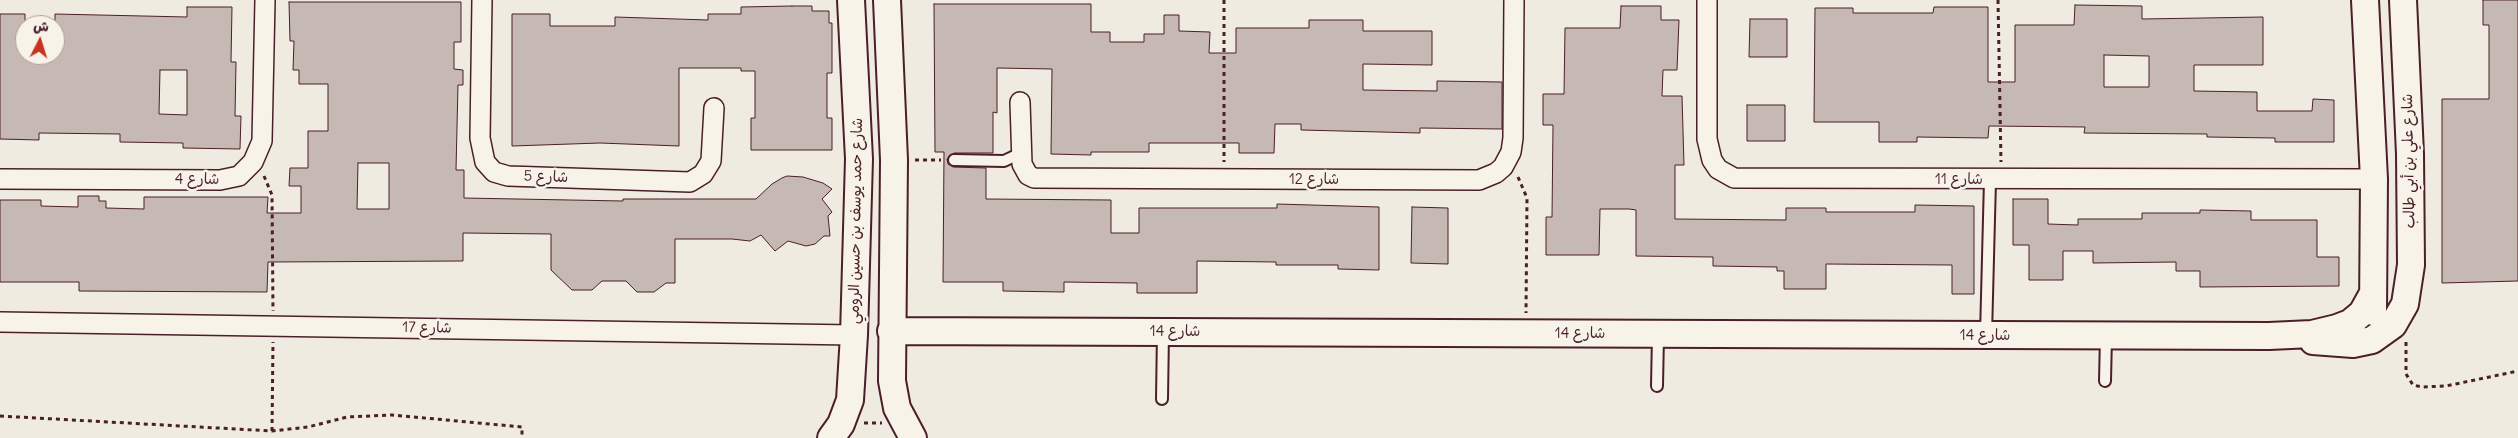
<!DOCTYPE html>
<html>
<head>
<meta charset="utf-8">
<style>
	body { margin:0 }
	#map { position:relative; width:2518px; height:438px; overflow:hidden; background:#f0ebe0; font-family:Delius,"Playpen Sans Arabic",sans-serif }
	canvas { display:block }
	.north { position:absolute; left:15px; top:15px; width:50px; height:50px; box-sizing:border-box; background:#f7f3e8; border:1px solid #b29e9c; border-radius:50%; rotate:5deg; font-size:14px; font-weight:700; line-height:20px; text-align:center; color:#4a1f2b }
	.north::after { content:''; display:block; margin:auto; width:18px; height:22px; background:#c8321e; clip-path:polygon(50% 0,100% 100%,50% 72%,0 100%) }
</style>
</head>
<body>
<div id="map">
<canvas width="2518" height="438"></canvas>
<div class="north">ش</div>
</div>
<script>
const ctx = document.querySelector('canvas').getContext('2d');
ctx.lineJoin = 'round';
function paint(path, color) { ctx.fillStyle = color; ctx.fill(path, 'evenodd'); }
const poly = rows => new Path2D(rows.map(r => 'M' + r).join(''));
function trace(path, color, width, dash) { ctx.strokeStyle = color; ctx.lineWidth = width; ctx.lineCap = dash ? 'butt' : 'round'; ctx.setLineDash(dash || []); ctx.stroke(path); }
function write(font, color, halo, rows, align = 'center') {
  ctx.font = font + ' Delius,"Playpen Sans Arabic",sans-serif'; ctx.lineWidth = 5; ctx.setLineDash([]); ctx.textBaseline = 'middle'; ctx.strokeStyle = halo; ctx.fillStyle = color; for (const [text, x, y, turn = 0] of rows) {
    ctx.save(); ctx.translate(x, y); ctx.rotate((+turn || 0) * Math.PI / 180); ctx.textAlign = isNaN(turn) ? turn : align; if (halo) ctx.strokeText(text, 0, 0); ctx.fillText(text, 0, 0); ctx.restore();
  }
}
const building = poly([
	[2483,0,2518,0,2518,281,2442,283,2442,99,2489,99,2489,25,2483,25,2483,0],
	[289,2,461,2,461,42,454,42,454,69,463,70,463,85,458,85,456,170,464,170,464,198,623,201,623,199,756,199,772,184,782,178,787,176,803,177,823,183,832,189,822,199,832,212,828,216,830,236,824,236,815,244,806,246,788,241,775,251,761,235,750,241,732,239,675,239,675,283,666,283,654,292,637,292,626,281,602,281,592,290,572,290,551,270,551,234,463,233,463,261,268,262,267,292,79,291,79,282,0,282,0,200,41,200,41,206,78,207,78,196,99,196,99,201,106,201,106,208,144,209,144,197,268,197,267,213,301,213,301,186,289,186,290,168,308,168,308,131,328,131,328,84,299,84,299,70,293,70,294,41,290,41,289,2],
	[358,163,389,163,389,209,357,209,358,163],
	[934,4,1091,4,1091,32,1110,32,1110,42,1144,42,1144,34,1164,34,1164,15,1179,15,1179,31,1210,32,1209,53,1236,53,1236,28,1309,28,1309,20,1363,20,1363,31,1432,31,1432,65,1363,64,1363,90,1437,91,1437,81,1502,82,1502,129,1420,128,1420,133,1381,132,1301,130,1301,124,1275,124,1274,153,1239,153,1239,143,1149,143,1149,152,1091,152,1091,155,1051,154,1052,69,997,68,997,113,993,112,993,153,954,153,947,159,948,164,953,167,986,168,986,199,1111,200,1111,233,1139,233,1139,208,1277,208,1277,204,1379,207,1379,270,1338,269,1338,265,1276,265,1276,262,1197,261,1197,293,1137,293,1137,283,1064,282,1064,292,1003,291,1003,282,943,282,944,152,935,152,934,4],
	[2075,5,2142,6,2142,19,2263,17,2263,65,2194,65,2194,91,2257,92,2257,111,2312,111,2313,99,2334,100,2334,142,2275,142,2275,138,2207,137,2207,134,2084,133,2085,127,1989,126,1988,138,1917,137,1917,142,1879,142,1879,122,1814,122,1815,8,1853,8,1853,13,1933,13,1934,7,1988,7,1988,82,2015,82,2015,25,2074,25,2075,5],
	[2104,55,2149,56,2149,87,2104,87,2104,55],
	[792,6,812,6,812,11,829,11,829,23,832,23,832,73,827,73,827,118,832,118,832,150,751,150,751,118,755,118,755,71,741,71,741,68,679,68,679,146,600,143,512,146,512,14,550,14,550,26,615,26,615,17,708,20,708,14,741,14,741,7,792,6],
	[1621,6,1661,6,1661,20,1679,20,1677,70,1663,70,1662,96,1682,96,1684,165,1675,165,1675,219,1786,220,1786,208,1826,208,1826,212,1915,212,1915,205,1974,206,1974,294,1952,294,1952,265,1826,264,1826,289,1784,289,1784,271,1777,271,1777,267,1713,266,1713,257,1636,256,1636,210,1629,209,1600,209,1599,255,1546,255,1546,217,1552,217,1553,125,1543,125,1543,94,1564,94,1565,28,1620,28,1621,6],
	[187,7,232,7,231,62,236,62,235,116,241,116,240,149,183,148,183,143,120,142,120,134,39,133,39,140,0,139,0,14,25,14,25,55,55,55,55,14,187,17,187,7],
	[160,70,187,70,187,115,159,114,160,70],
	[1750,19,1787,19,1787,57,1749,57,1750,19],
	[1747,105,1785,105,1785,141,1747,141,1747,105],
	[2013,199,2048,199,2048,224,2078,225,2078,219,2142,219,2142,213,2200,213,2200,210,2251,211,2251,220,2317,220,2317,257,2339,257,2339,286,2200,287,2200,271,2176,271,2176,262,2093,263,2093,251,2063,251,2063,280,2029,280,2029,245,2013,245,2013,199],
	[1412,207,1448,208,1448,264,1411,263,1412,207]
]);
paint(building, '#c6b8b3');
trace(building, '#4a1f2b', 1);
const lane = poly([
	[954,160,1004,161,1021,153],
	[1986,335,1990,180],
	[2105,381,2106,336],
	[1657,386,1658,335],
	[1162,399,1163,332]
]);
const street = poly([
	[482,0,480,138,485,162,494,172,508,176,690,182,703,174,711,161,714,108],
	[1707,0,1707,139,1712,160,1718,169,1734,178,2374,179],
	[1020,102,1022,164,1028,175,1034,178,1479,180,1496,173,1503,167,1511,152,1513,138,1514,0],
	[0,179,220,180,239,176,253,162,262,141,265,0],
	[0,322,854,335]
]);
const secondary = poly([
	[887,0,894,160,892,381,897,408,913,438],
	[2365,0,2374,179,2373,312],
	[891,331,2269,336,2312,334,2337,328,2350,323,2362,313,2372,295],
	[2313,341,2353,344,2372,340,2393,325,2405,304,2411,265,2410,154,2403,0],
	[831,438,841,424,850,400,854,335,859,159,851,0]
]);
trace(lane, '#4a1f2b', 14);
trace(street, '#4a1f2b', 22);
trace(secondary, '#4a1f2b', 30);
trace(poly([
	[1224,0,1224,162],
	[1998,0,2001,162],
	[915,160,941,160],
	[264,176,272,195,273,311],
	[1518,177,1527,198,1526,313],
	[2406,342,2406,374,2413,385,2422,387,2446,386,2518,371],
	[0,416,272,431,308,427,347,417,392,415,522,427,522,438],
	[864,423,882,423],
	[272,431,273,342]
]), '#4a1f2b', 3, [4, 4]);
trace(lane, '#f7f3e8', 10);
trace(street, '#f7f3e8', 19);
trace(secondary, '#f7f3e8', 26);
write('15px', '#4a1f2b', '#f7f3e8', [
	["شارع علي بن أبي طالب",2409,161,-91],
	["شارع 5",546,177,2],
	["شارع 4",197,180],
	["شارع 12",1314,180],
	["شارع 11",1959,180],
	["شارع حمد يوسف بن حسين الرومي",856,221,-89],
	["شارع 17",427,328,1],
	["شارع 14",1175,332],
	["شارع 14",1580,334],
	["شارع 14",1985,336]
]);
</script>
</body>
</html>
